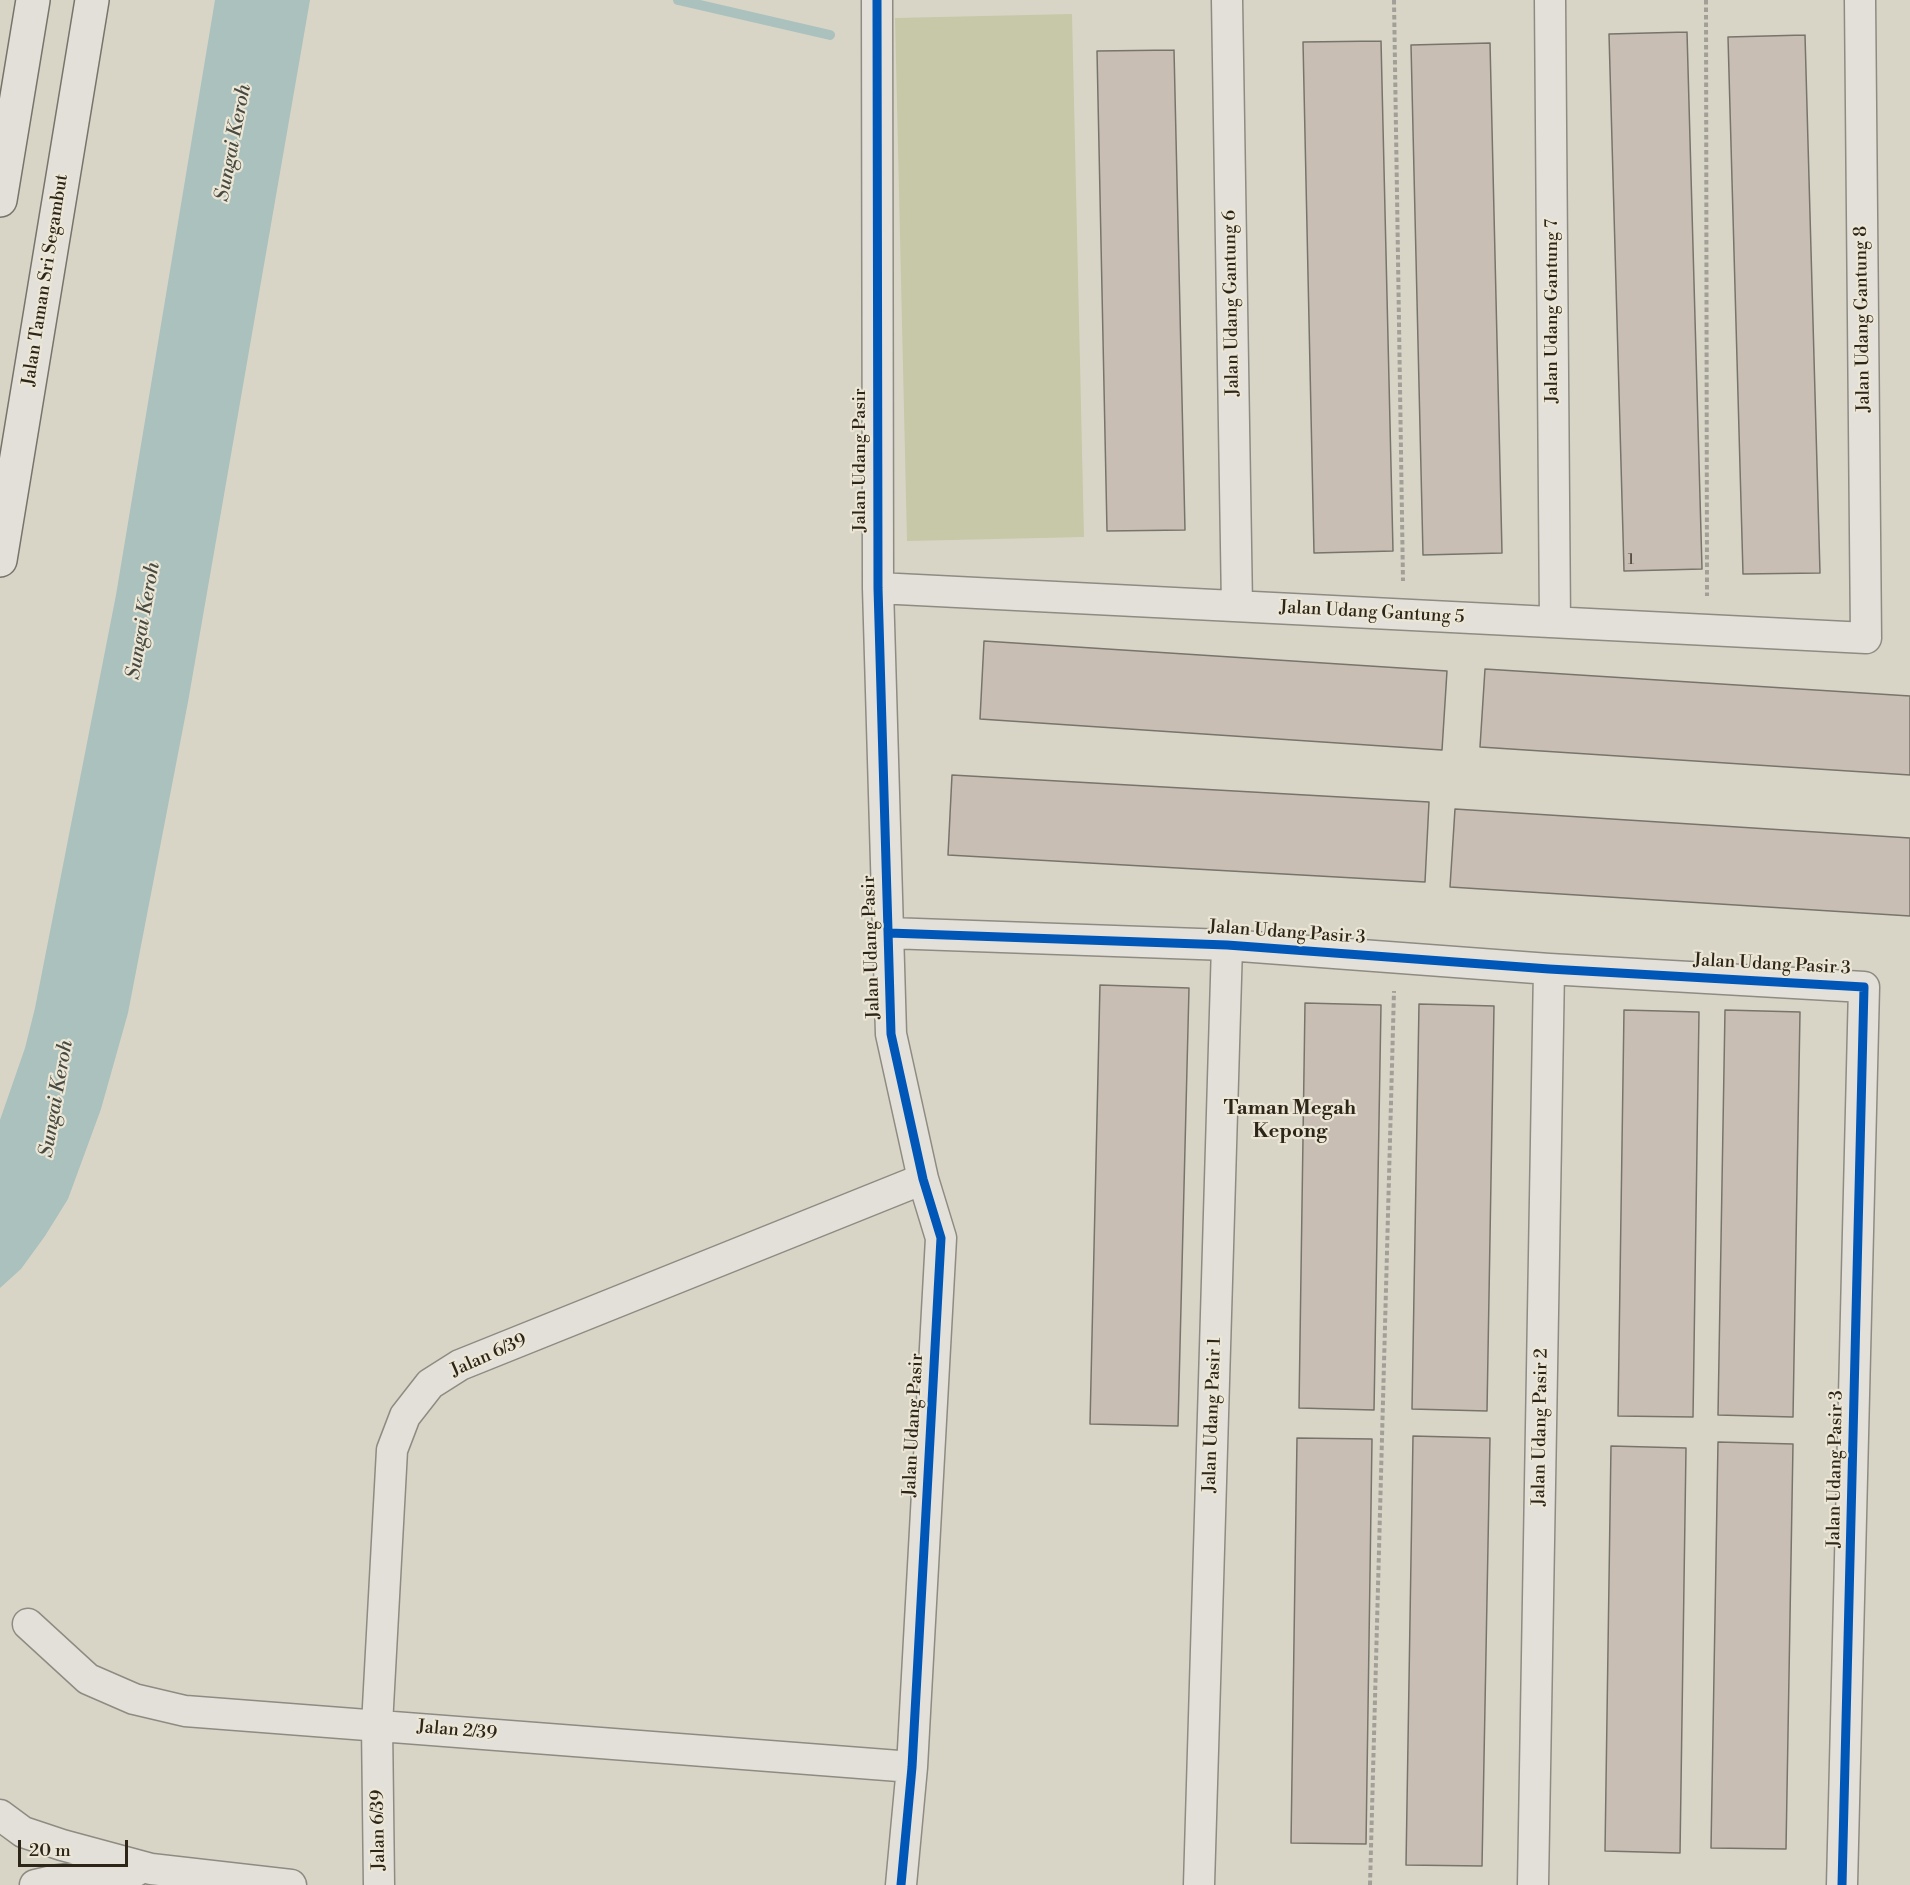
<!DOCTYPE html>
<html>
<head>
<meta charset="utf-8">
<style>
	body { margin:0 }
	#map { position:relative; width:1910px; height:1885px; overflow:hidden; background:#d8d5c7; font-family:"Libre Bodoni",serif }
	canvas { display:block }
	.scale { position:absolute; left:18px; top:1840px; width:110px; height:27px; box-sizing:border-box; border:3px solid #2e2519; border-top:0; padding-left:8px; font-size:18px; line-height:21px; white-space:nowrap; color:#2e2519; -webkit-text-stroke:4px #ebe6d5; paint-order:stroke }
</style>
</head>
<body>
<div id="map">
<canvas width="1910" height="1885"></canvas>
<div class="scale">20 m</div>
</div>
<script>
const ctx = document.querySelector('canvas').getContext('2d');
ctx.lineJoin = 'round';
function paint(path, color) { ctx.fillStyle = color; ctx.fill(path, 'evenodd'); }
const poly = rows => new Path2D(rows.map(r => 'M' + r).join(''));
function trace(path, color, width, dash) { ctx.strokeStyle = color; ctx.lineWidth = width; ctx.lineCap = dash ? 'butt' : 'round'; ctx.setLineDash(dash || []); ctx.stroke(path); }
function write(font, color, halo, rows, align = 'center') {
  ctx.font = font + ' "Libre Bodoni",serif'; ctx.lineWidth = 4.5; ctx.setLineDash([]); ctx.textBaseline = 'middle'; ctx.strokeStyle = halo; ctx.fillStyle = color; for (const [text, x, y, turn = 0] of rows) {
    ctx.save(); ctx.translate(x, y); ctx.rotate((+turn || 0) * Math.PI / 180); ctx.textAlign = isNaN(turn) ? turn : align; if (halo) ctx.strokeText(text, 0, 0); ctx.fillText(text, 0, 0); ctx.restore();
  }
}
paint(poly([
	[1072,14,1084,537,907,541,895,18]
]), '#c6c8a8');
paint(poly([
	[215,0,310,0,188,702,128,1013,101,1109,68,1199,45,1236,21,1269,0,1288,0,1120,25,1048,35,1008,116,595]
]), '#aac1be');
trace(poly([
	[678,0,830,35]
]), '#aac1be', 10);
const building = poly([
	[1687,32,1702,569,1624,571,1609,34,1687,32],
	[1805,35,1820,573,1743,574,1728,37,1805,35],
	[1381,41,1393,551,1314,553,1303,42,1381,41],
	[1490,43,1502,553,1423,555,1411,45,1490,43],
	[1174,50,1185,530,1107,531,1097,51,1174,50],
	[984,641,1447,671,1442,750,980,719,984,641],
	[1485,669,1910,696,1910,775,1480,747,1485,669],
	[952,775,1429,802,1425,882,948,855,952,775],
	[1455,809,1910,838,1910,916,1450,887,1455,809],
	[1100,985,1189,988,1178,1426,1090,1424,1100,985],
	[1305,1003,1381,1005,1374,1410,1299,1408,1305,1003],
	[1419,1004,1494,1006,1487,1411,1412,1409,1419,1004],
	[1624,1010,1699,1012,1693,1417,1618,1416,1624,1010],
	[1725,1010,1800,1012,1793,1417,1718,1415,1725,1010],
	[1413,1436,1490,1438,1482,1866,1406,1865,1413,1436],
	[1297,1438,1372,1439,1366,1844,1291,1843,1297,1438],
	[1718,1442,1793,1444,1786,1849,1711,1848,1718,1442],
	[1611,1446,1686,1448,1680,1853,1605,1851,1611,1446]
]);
paint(building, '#c9beb4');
trace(building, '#77746b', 1.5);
const street = poly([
	[877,0,878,588,891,1034,923,1179,941,1238,912,1767,901,1885],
	[1227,0,1237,606],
	[1550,0,1555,622],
	[878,588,1866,638,1860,0],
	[889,933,1227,945,1549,969,1864,987,1842,1885],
	[28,1624,88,1679,134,1699,185,1711,912,1767],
	[0,1815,23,1832,62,1845,151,1869,291,1885],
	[35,1885,52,1881,136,1871],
	[379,1885,377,1725,392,1450,405,1416,430,1384,460,1365,923,1179],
	[1199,1885,1227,945],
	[1533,1885,1549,969]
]);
const secondary = poly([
	[0,200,33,0],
	[0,560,92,0]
]);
trace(street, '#8e8b82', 33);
trace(secondary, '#77746b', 36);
trace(poly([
	[1394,0,1403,581],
	[1706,0,1707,596],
	[1370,1885,1394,991]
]), '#a29f99', 4, [4.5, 3]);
trace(street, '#e2e0d9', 30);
trace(secondary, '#e2e0d9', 33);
trace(poly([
	[877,0,878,588,891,1034,923,1179,941,1238,912,1767,901,1885],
	[889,933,1227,945,1549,969,1864,987,1842,1885]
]), '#0057b8', 9);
write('15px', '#554b40', null, [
	["1",1631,560]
]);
write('18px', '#2e2519', '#ebe6d5', [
	["Jalan Taman Sri Segambut",46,280,-81],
	["Jalan Udang Gantung 6",1232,303,-91],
	["Jalan Udang Gantung 7",1553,311,-90],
	["Jalan Udang Gantung 8",1863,319,-91],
	["Jalan Udang Pasir",861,460,-90],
	["Jalan Udang Gantung 5",1372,613,3],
	["Jalan Udang Pasir 3",1287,933,4],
	["Jalan Udang Pasir",872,947,-92],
	["Jalan Udang Pasir 3",1772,965,3],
	["Jalan 6/39",489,1356,-24],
	["Jalan Udang Pasir 1",1213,1415,-88],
	["Jalan Udang Pasir",914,1425,-87],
	["Jalan Udang Pasir 2",1541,1427,-89],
	["Jalan Udang Pasir 3",1836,1469,-89],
	["Jalan 2/39",457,1731,5],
	["Jalan 6/39",379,1830,-91]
]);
write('italic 20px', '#484a41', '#ebe6d5', [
	["Sungai Keroh",234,143,-79],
	["Sungai Keroh",144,621,-80],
	["Sungai Keroh",57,1099,-80]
]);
write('bold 20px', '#2e2519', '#ebe6d5', [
	["Taman Megah",1290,1109],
	["Kepong",1290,1132]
]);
</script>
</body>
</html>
